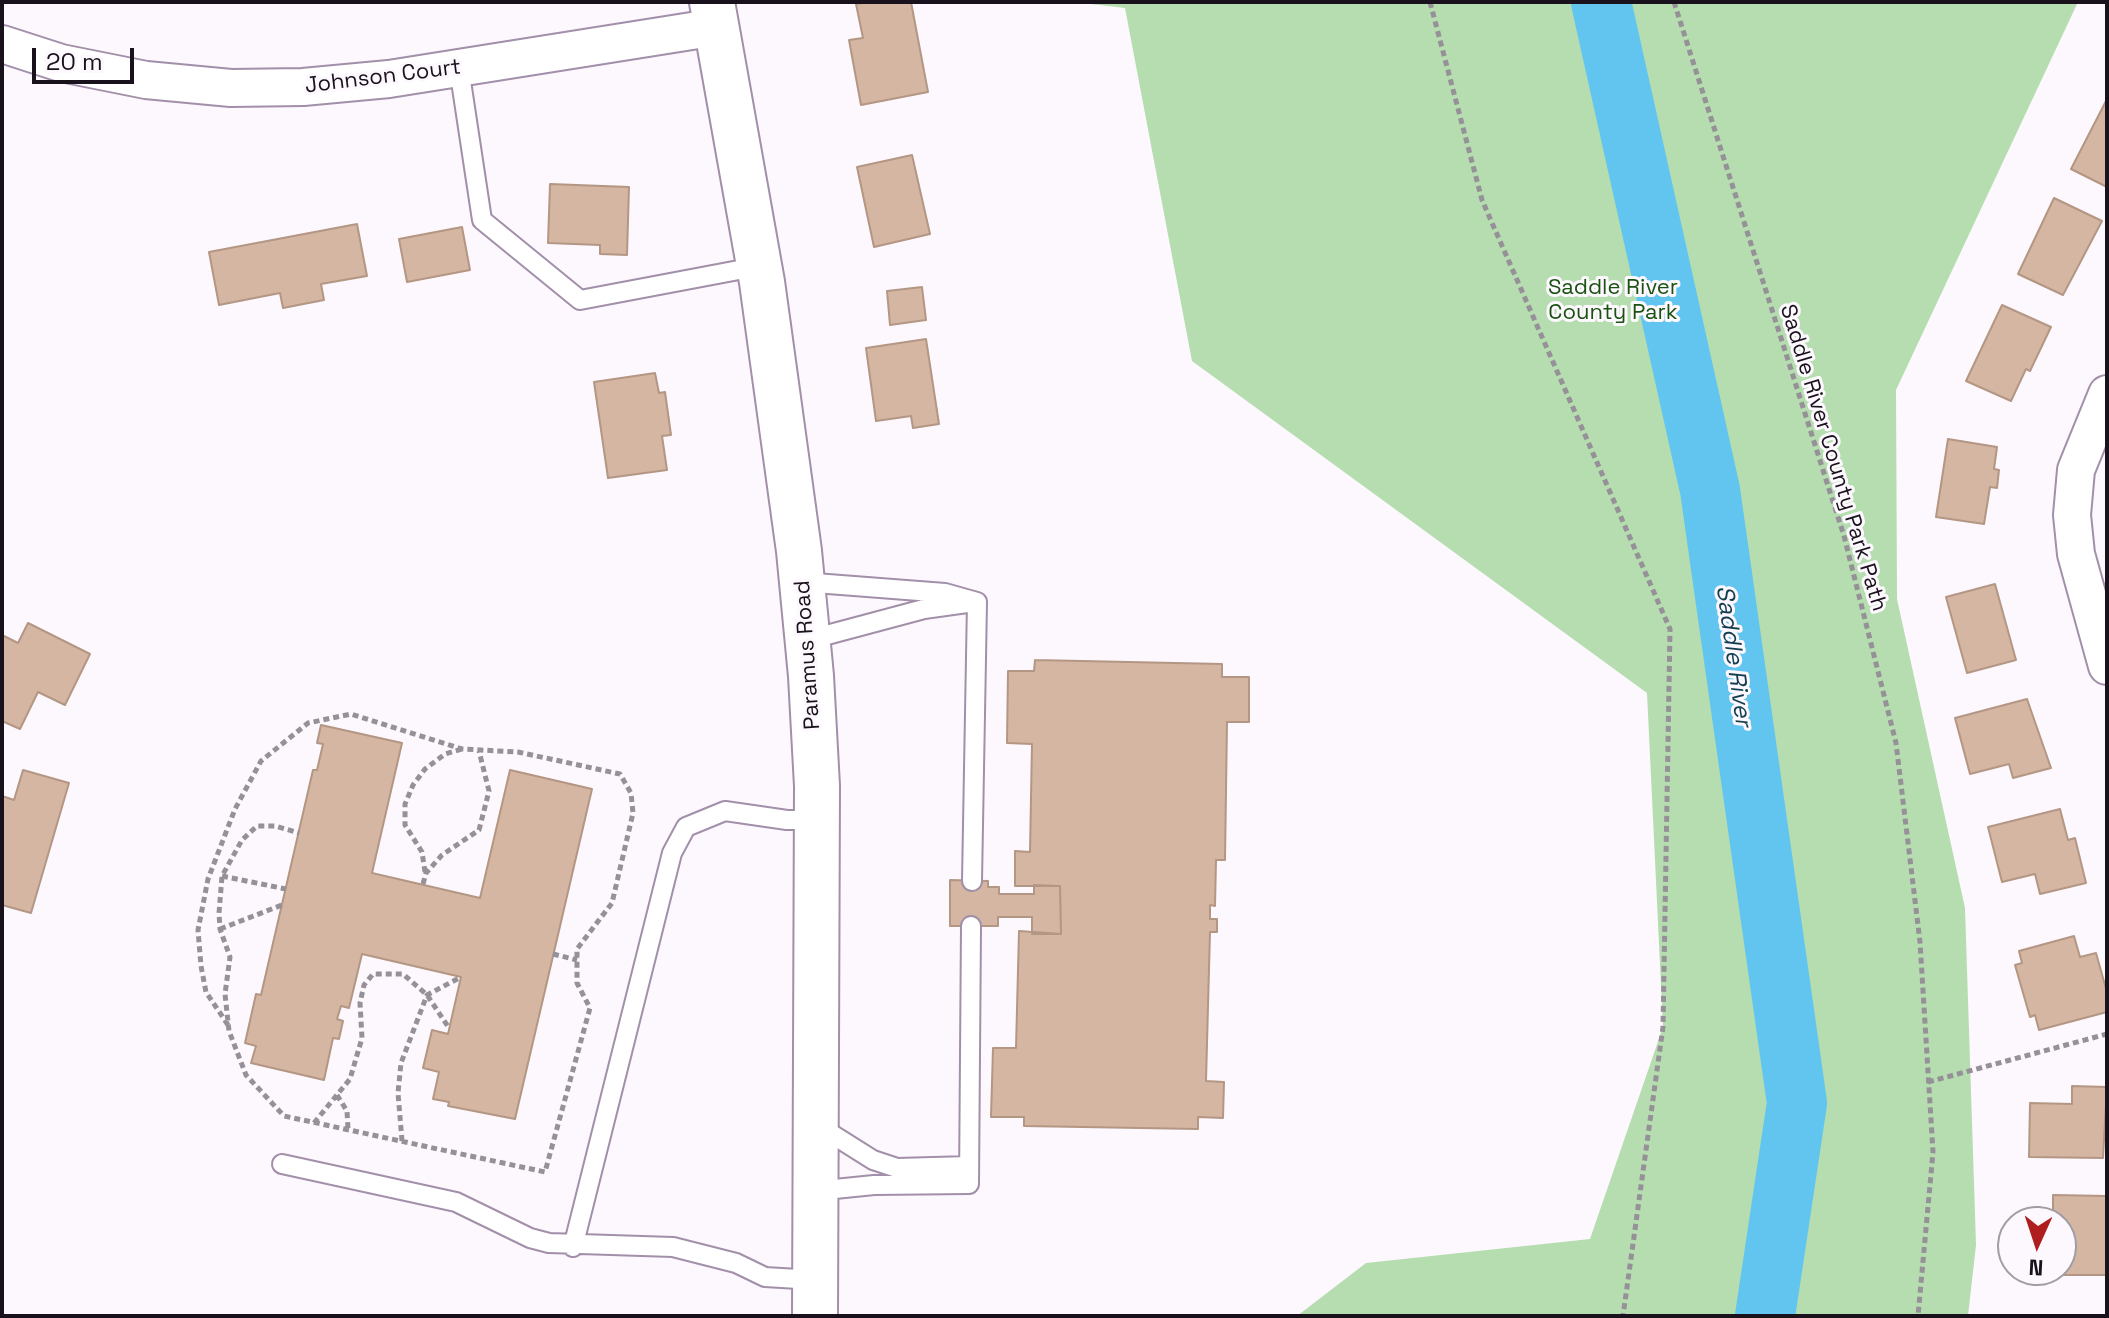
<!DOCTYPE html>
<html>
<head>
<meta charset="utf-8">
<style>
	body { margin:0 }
	#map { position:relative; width:2109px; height:1318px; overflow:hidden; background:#fdf8fe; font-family:"Space Grotesk",sans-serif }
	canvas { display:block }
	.frame { position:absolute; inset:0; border:4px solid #19121c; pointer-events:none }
	.north { position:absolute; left:1997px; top:1206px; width:80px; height:80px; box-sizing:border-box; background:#fdf8fe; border:2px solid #a29ca4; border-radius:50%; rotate:183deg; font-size:22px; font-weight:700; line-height:32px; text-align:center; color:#19121c }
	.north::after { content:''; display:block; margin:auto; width:28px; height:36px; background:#af1e1f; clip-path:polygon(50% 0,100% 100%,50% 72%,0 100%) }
	.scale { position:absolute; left:32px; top:48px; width:102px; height:36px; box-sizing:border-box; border:4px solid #19121c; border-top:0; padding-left:10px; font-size:24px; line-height:28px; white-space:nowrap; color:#19121c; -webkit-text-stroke:6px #fdf8fe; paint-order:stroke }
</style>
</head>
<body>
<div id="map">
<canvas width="2109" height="1318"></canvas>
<div class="frame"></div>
<div class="north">N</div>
<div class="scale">20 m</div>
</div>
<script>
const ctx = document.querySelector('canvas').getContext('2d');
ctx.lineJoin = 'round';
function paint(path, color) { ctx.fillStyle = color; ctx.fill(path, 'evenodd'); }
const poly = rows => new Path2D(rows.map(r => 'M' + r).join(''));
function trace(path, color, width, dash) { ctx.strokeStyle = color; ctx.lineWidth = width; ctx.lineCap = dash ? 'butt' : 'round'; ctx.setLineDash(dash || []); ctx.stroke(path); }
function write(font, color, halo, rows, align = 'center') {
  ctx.font = font + ' "Space Grotesk",sans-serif'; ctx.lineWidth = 6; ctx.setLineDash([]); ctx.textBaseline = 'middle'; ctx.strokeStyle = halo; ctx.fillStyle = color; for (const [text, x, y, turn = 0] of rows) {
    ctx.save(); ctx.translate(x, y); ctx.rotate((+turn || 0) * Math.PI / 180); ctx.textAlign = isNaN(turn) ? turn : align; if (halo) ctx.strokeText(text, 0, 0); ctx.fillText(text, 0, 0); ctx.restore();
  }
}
paint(poly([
	[1074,2,2078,2,1896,390,1897,599,1965,908,1976,1245,1968,1316,1297,1316,1366,1263,1590,1239,1663,1027,1647,693,1192,361,1125,8]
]), '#b5ddaf');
trace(poly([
	[1601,2,1710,490,1797,1103,1765,1316]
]), '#62c5f0', 60);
const building = poly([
	[867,2,911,2,928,92,861,105,849,40,863,38,856,4,867,2],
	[2107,99,2107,187,2071,169,2107,99],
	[912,155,930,234,874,247,857,167,912,155],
	[550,184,629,187,627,255,600,254,600,245,548,243,550,184],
	[2054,198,2102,221,2063,295,2018,274,2054,198],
	[357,224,367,276,321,284,324,300,283,308,280,293,219,305,209,252,357,224],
	[462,227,470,270,407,282,399,239,462,227],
	[922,287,926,320,890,325,887,291,922,287],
	[2002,305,2051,327,2030,371,2026,369,2011,401,1966,381,2002,305],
	[926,339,939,424,913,428,911,416,876,421,866,348,926,339],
	[655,373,659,393,665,392,671,435,662,436,667,470,608,478,594,382,655,373],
	[1948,439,1997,447,1994,469,1999,470,1997,488,1990,487,1984,524,1936,517,1948,439],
	[1995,584,2016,660,1967,673,1946,597,1995,584],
	[28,623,90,654,65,705,38,692,20,729,2,721,2,635,18,643,28,623],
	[1035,660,1222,664,1222,677,1249,677,1249,722,1227,722,1225,860,1216,860,1215,906,1210,905,1210,919,1217,919,1217,932,1210,932,1206,1081,1224,1082,1223,1118,1198,1117,1198,1129,1024,1126,1024,1117,991,1117,993,1048,1016,1048,1019,931,1061,934,1060,886,1015,886,1015,851,1030,852,1032,744,1007,743,1008,671,1034,671,1035,660],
	[2027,699,2051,768,2013,778,2009,764,1970,774,1955,718,2027,699],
	[321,725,402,743,372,873,480,898,510,770,592,789,515,1119,448,1106,449,1102,433,1099,439,1072,423,1068,432,1030,448,1034,461,977,362,954,349,1008,341,1006,337,1019,343,1021,339,1039,333,1038,324,1080,251,1063,256,1046,245,1043,256,994,261,995,313,770,317,770,323,744,317,743,321,725],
	[23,770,69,783,31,913,2,905,2,796,14,800,23,770],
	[2060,809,2068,840,2075,838,2086,883,2040,894,2035,874,2002,882,1988,827,2060,809],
	[950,880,988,881,988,887,999,887,999,894,1034,894,1034,885,1060,886,1061,934,1032,934,1032,917,998,917,998,926,950,926,950,880],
	[2074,936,2080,957,2096,953,2107,992,2107,1012,2039,1030,2035,1015,2030,1017,2015,965,2022,963,2019,951,2074,936],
	[2072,1086,2107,1087,2103,1158,2029,1157,2030,1103,2072,1104,2072,1086],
	[2053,1195,2107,1196,2107,1275,2052,1275,2052,1270,2061,1270,2061,1222,2053,1222,2053,1195]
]);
paint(building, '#d4b6a2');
trace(building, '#b39683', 2);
const lane = poly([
	[459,68,482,220,580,300,760,266],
	[802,582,945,593,977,602],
	[808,640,924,609,967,603],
	[972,881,977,602],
	[819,1126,873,1160,897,1168,969,1166],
	[282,1164,456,1202,530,1238,549,1243,673,1247,736,1263,765,1277,815,1280],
	[815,1191,874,1185,969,1184,971,926],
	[573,1247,672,853,686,827,725,811,787,820,816,820]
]);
const street = poly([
	[2,44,61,63,146,80,231,88,303,87,389,79,717,27],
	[2107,394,2076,470,2072,515,2076,554,2107,666]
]);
const secondary = poly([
	[712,2,762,282,799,551,811,676,817,786,815,1316]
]);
trace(lane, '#a28fa9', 22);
trace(street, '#a28fa9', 40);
trace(secondary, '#a28fa9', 48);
trace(poly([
	[1430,2,1482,200,1670,629,1663,1027,1623,1316],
	[1674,2,1844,536,1896,743,1920,942,1933,1152,1918,1316],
	[425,872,422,852,405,825,405,804,413,785,425,769,445,754,462,749],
	[222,876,286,889],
	[423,884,426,873,442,855,479,830,489,791,479,751],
	[220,929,282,905],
	[553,954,577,960],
	[228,1025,206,992,201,966,198,930,208,879,235,809,261,761,308,723,351,714,462,749,518,752,620,774,631,793,633,813,612,903,577,949,577,983,590,1008,545,1172,284,1116,246,1075,229,1031,225,994,230,957,220,929,219,913,222,876,242,840,257,826,275,826,299,833],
	[1928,1082,2107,1034],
	[337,1095,347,1111,348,1129],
	[314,1123,350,1079,362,1038,360,1003,364,985,373,974,403,974,427,995,449,1028],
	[402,1141,398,1093,401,1063,427,995,461,977]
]), '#969098', 5, [6, 4]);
trace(lane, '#fff', 18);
trace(street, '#fff', 36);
trace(secondary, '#fff', 44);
write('22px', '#19121c', '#fdf8fe', [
	["Johnson Court",383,77,-7],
	["Saddle River County Park Path",1833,458,73],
	["Paramus Road",808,655,-94]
]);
write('22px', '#195210', '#fdf8fe', [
	["Saddle River",1613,288],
	["County Park",1613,313]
]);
write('italic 24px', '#133e50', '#fdf8fe', [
	["Saddle River",1733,656,82]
]);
</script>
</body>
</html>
